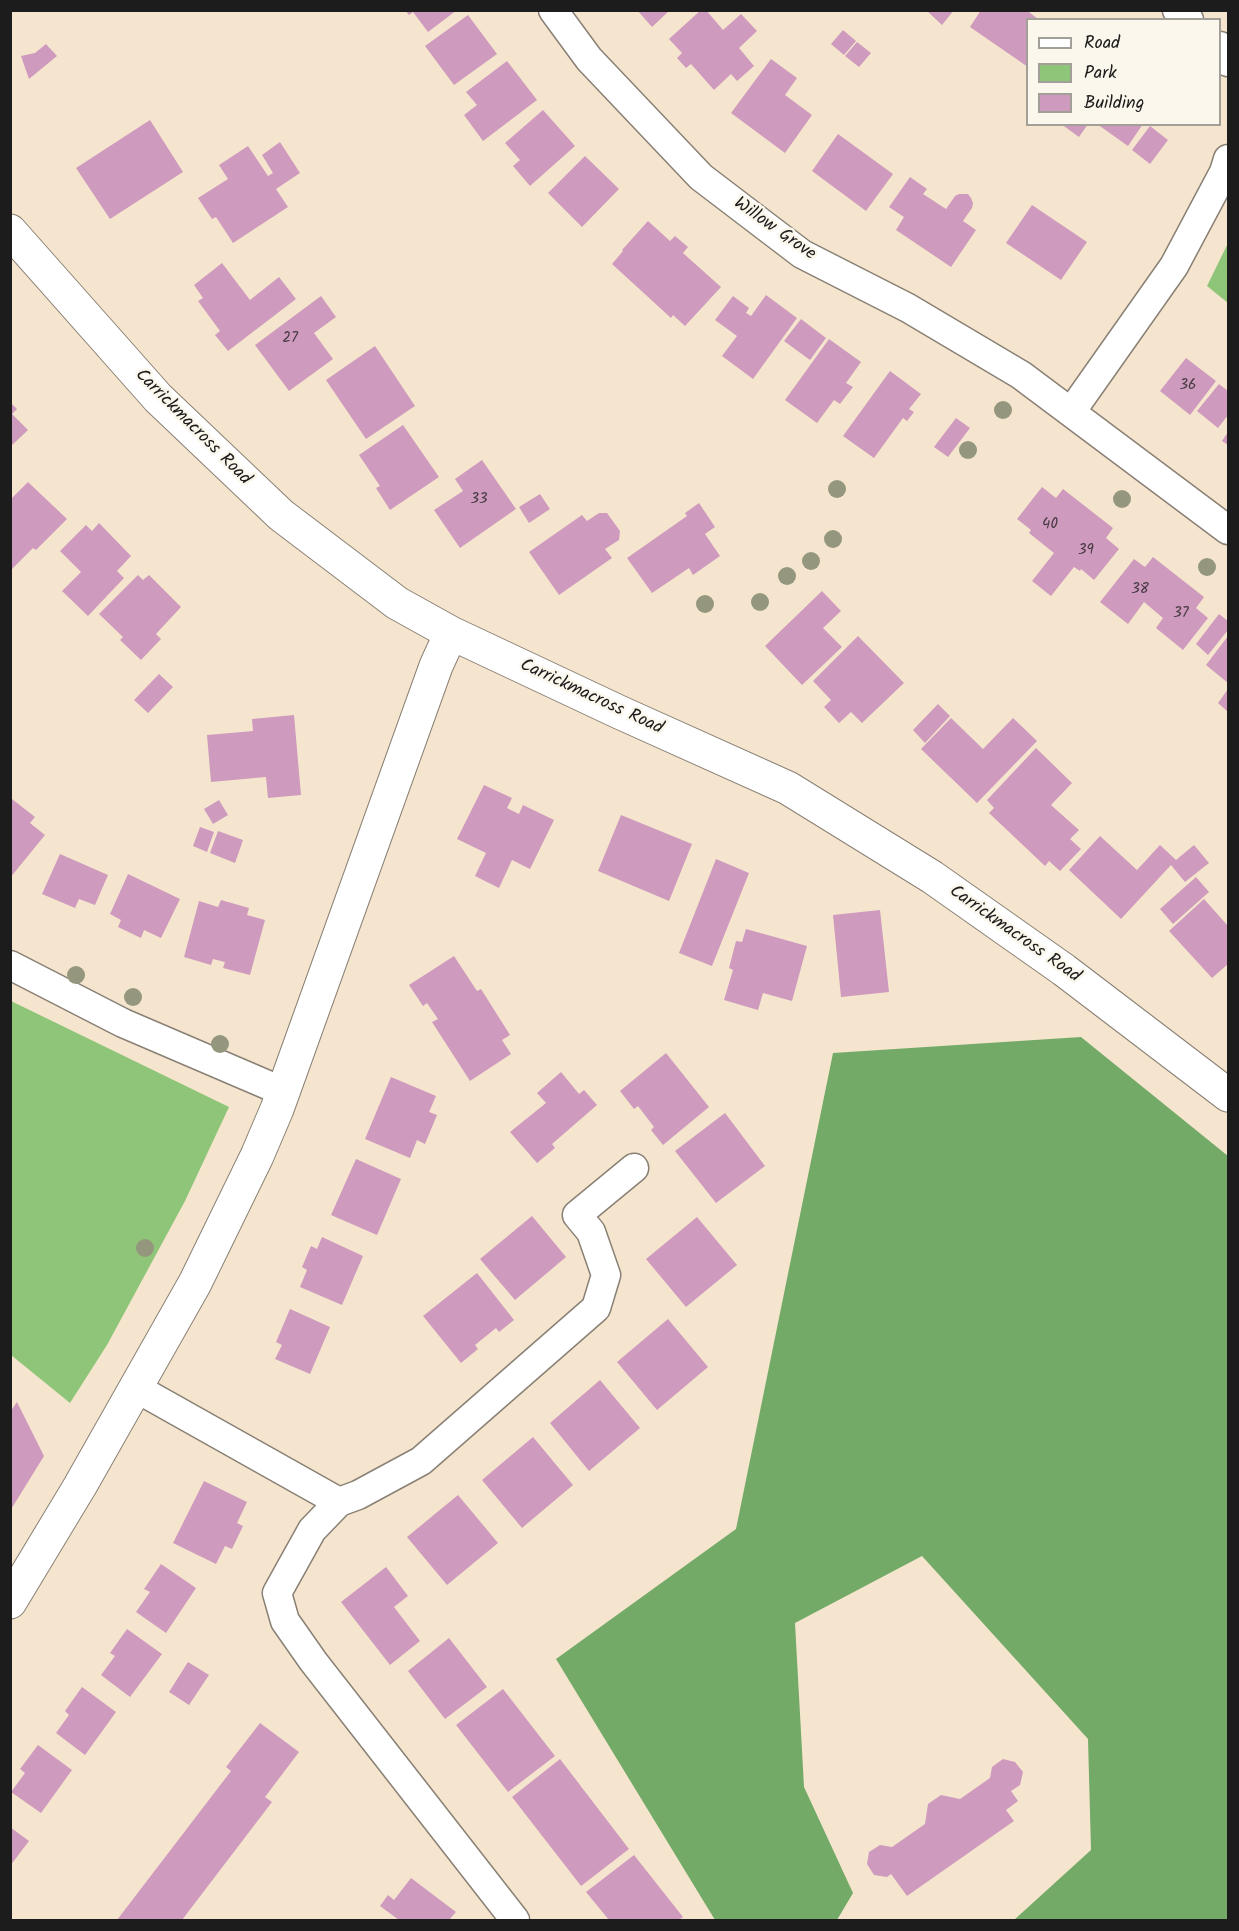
<!DOCTYPE html>
<html>
<head>
<meta charset="utf-8">
<style>
	body { margin:0 }
	#map { position:relative; width:1239px; height:1931px; overflow:hidden; background:#f6e5ce; font-family:Kalam,sans-serif }
	canvas { display:block }
	.frame { position:absolute; inset:0; border:12px solid #1c1c1c; pointer-events:none }
	.legend { position:absolute; left:1026px; top:18px; width:195px; height:108px; box-sizing:border-box; background:#fbf7ec; border:2px solid #a29f99; margin:0; padding:8px 10px; list-style:none; font-size:18px; color:#1c1c1c }
	.legend li { display:flex; align-items:center; gap:12px; height:30px }
	.legend b { width:30px; border:2px solid #a29f99 }
</style>
</head>
<body>
<div id="map">
<canvas width="1239" height="1931"></canvas>
<div class="frame"></div>
<ul class="legend">
<li><b style="height:8px;background:#fff"></b>Road</li>
<li><b style="height:16px;background:#8fc578"></b>Park</li>
<li><b style="height:16px;background:#ce9abd"></b>Building</li>
</ul>
</div>
<script>
const ctx = document.querySelector('canvas').getContext('2d');
ctx.lineJoin = 'round';
function paint(path, color) { ctx.fillStyle = color; ctx.fill(path, 'evenodd'); }
const poly = rows => new Path2D(rows.map(r => 'M' + r).join(''));
function trace(path, color, width, dash) { ctx.strokeStyle = color; ctx.lineWidth = width; ctx.lineCap = dash ? 'butt' : 'round'; ctx.setLineDash(dash || []); ctx.stroke(path); }
function write(font, color, halo, rows, align = 'center') {
  ctx.font = font + ' Kalam,sans-serif'; ctx.lineWidth = 5; ctx.setLineDash([]); ctx.textBaseline = 'middle'; ctx.strokeStyle = halo; ctx.fillStyle = color; for (const [text, x, y, turn = 0] of rows) {
    ctx.save(); ctx.translate(x, y); ctx.rotate((+turn || 0) * Math.PI / 180); ctx.textAlign = isNaN(turn) ? turn : align; if (halo) ctx.strokeText(text, 0, 0); ctx.fillText(text, 0, 0); ctx.restore();
  }
}
paint(poly([
	[1228,243,1228,303,1207,286],
	[11,1001,229,1107,185,1201,107,1345,70,1403,11,1355]
]), '#8fc578');
paint(poly([
	[1081,1037,1228,1156,1228,1920,1014,1920,1091,1850,1088,1739,922,1556,795,1623,804,1787,853,1893,837,1920,715,1920,556,1659,736,1529,833,1053]
]), '#73aa68');
paint(poly([
	[405,10,457,10,428,32,413,12,409,15],
	[637,10,670,10,652,27],
	[701,10,706,10,723,30,741,14,757,31,739,48,754,66,737,81,731,74,714,90,691,64,686,68,677,58,682,53,669,39],
	[926,10,954,10,942,25],
	[981,10,1030,10,1029,12,1039,20,1028,20,1028,67,970,27],
	[468,15,497,54,454,85,425,46],
	[843,30,856,41,844,55,831,44],
	[857,42,871,53,859,67,845,56],
	[46,44,57,56,29,79,21,56,35,53],
	[771,59,797,78,785,95,812,115,785,153,731,113],
	[507,61,537,100,483,141,464,115,477,105,466,92],
	[543,110,575,146,530,186,513,166,520,160,505,143],
	[150,120,183,172,110,219,76,168],
	[1061,124,1088,124,1079,137],
	[1097,124,1143,124,1128,146],
	[1150,126,1168,140,1150,164,1132,150],
	[838,134,893,174,866,211,812,171],
	[280,142,300,173,276,189,288,207,233,243,216,217,212,219,198,198,228,179,219,165,248,146,268,176,273,173,262,155],
	[585,156,619,189,582,227,548,193],
	[910,177,927,189,923,194,946,209,955,196,959,194,968,194,971,198,973,203,972,208,963,221,976,230,951,267,896,230,904,217,889,207],
	[1032,205,1087,242,1061,280,1006,243],
	[648,221,670,241,675,236,688,247,683,253,721,287,685,326,673,315,671,318,612,264,623,251,622,250],
	[222,263,250,300,279,277,296,299,228,351,215,335,220,331,198,301,203,298,194,285],
	[766,295,797,318,753,379,722,356,737,336,715,320,733,296,749,308,746,313,751,316],
	[321,296,336,317,314,333,333,359,289,391,255,345],
	[801,319,826,338,810,360,784,341],
	[829,339,861,362,846,383,853,387,840,404,834,400,817,423,785,400],
	[375,346,415,406,366,439,326,380],
	[1186,358,1216,381,1190,415,1160,391],
	[890,371,921,394,909,409,914,412,907,421,903,418,874,458,843,436],
	[1219,384,1228,391,1228,415,1218,428,1197,411],
	[10,402,17,409,12,414,28,430,10,447],
	[956,418,970,428,948,457,934,447],
	[403,425,439,477,390,510,376,488,380,486,359,455],
	[1228,432,1228,445,1222,441],
	[482,460,516,509,460,548,434,510,463,491,455,479],
	[28,482,67,519,36,550,33,548,10,571,10,500],
	[1042,487,1056,498,1063,489,1113,528,1106,538,1119,549,1094,580,1081,569,1080,571,1074,567,1051,596,1032,581,1054,553,1029,533,1031,530,1017,519],
	[540,494,550,509,529,523,519,507],
	[699,503,715,527,705,534,720,556,693,575,689,568,652,593,627,558,687,516,685,513],
	[599,513,607,513,620,531,619,540,605,549,612,558,559,595,529,552,582,515,587,521],
	[99,523,131,556,117,571,124,578,88,616,62,591,81,572,60,551,86,525,92,531],
	[1153,557,1204,597,1196,608,1208,618,1183,650,1156,628,1163,618,1144,602,1128,624,1100,602,1134,559,1145,567],
	[138,575,143,580,149,575,181,607,156,634,161,639,141,660,120,640,123,637,99,614],
	[822,591,841,611,823,628,842,647,802,685,765,646],
	[1219,614,1228,621,1228,630,1208,655,1196,644],
	[858,636,904,683,862,723,851,712,839,723,824,707,831,700,813,681],
	[1228,636,1228,683,1206,665],
	[159,674,173,687,148,713,134,700],
	[1228,689,1228,712,1218,703],
	[938,704,950,716,925,743,913,730],
	[294,715,301,795,268,798,266,777,211,782,207,735,253,731,252,719],
	[951,718,983,749,1013,718,1037,741,977,803,921,749],
	[1036,748,1072,783,1051,805,1079,830,1070,839,1081,849,1060,871,1049,861,1045,866,989,813,994,808,987,800],
	[484,785,512,798,507,808,519,814,523,805,554,820,530,869,512,860,499,888,475,876,486,853,457,839],
	[12,799,35,817,30,823,45,835,10,878,10,801],
	[219,800,228,815,213,824,204,809],
	[621,815,692,844,669,901,598,871],
	[200,827,214,832,207,852,193,846],
	[218,831,243,840,235,863,210,853],
	[1100,836,1137,870,1160,845,1176,860,1194,845,1209,863,1185,882,1171,865,1121,919,1069,870],
	[60,854,108,875,95,905,79,899,75,908,42,894],
	[716,859,749,873,712,966,679,953],
	[128,874,180,899,161,938,144,930,141,938,118,927,121,920,110,914],
	[1196,877,1209,892,1173,924,1160,909],
	[1204,899,1228,926,1228,964,1212,978,1169,931],
	[221,900,249,908,247,915,265,920,250,975,223,968,225,962,213,959,211,965,184,957,199,901,218,907],
	[880,910,889,992,841,997,833,915],
	[746,929,807,946,792,1001,763,993,758,1010,724,1000,733,970,729,968,736,941,742,942],
	[454,956,477,991,481,989,510,1035,502,1040,511,1054,470,1081,432,1022,438,1019,427,1003,423,1006,409,985],
	[666,1053,709,1107,663,1145,651,1130,654,1127,638,1106,634,1109,620,1091],
	[561,1072,579,1094,584,1090,597,1105,552,1144,555,1148,537,1163,510,1132,546,1103,537,1093],
	[391,1077,436,1096,429,1112,437,1115,425,1144,417,1140,410,1158,365,1139],
	[725,1113,765,1166,716,1203,675,1151],
	[356,1159,401,1179,377,1235,331,1215],
	[532,1216,566,1257,515,1300,480,1259],
	[697,1217,737,1265,686,1307,646,1259],
	[322,1237,363,1256,342,1305,300,1287,307,1270,302,1267,311,1246,317,1249],
	[477,1273,514,1320,499,1332,496,1328,475,1345,478,1349,461,1363,423,1316],
	[290,1309,330,1327,310,1374,275,1359,282,1345,276,1342],
	[668,1319,708,1367,657,1410,617,1362],
	[600,1380,640,1428,589,1471,550,1423],
	[17,1402,44,1456,10,1511,10,1412],
	[533,1437,573,1485,522,1528,482,1480],
	[204,1481,247,1502,237,1523,243,1526,232,1549,225,1546,216,1564,173,1543],
	[458,1495,498,1543,447,1585,407,1537],
	[161,1564,196,1588,166,1633,136,1612,150,1592,144,1589],
	[386,1567,408,1596,394,1607,420,1641,390,1665,341,1602],
	[127,1629,162,1654,130,1697,101,1675,115,1656,110,1653],
	[449,1638,487,1687,445,1719,408,1671],
	[188,1662,209,1675,189,1705,169,1692],
	[82,1687,116,1712,85,1755,56,1733,69,1715,65,1711],
	[503,1689,555,1756,508,1792,456,1725],
	[260,1723,299,1752,265,1797,272,1802,182,1920,117,1920,231,1771,226,1767],
	[38,1745,72,1770,41,1813,11,1792,25,1773,20,1769],
	[560,1759,629,1849,581,1886,512,1797],
	[1003,1759,1015,1762,1023,1772,1020,1785,1011,1791,1018,1801,1006,1810,1014,1821,907,1896,891,1874,887,1877,874,1875,867,1864,869,1852,880,1845,892,1847,925,1824,928,1804,941,1795,960,1799,990,1778,992,1767],
	[10,1827,29,1841,10,1866],
	[634,1855,683,1917,679,1920,609,1920,586,1892],
	[411,1878,456,1912,449,1920,399,1920,380,1906,388,1895,394,1900]
]), '#ce9abd');
const street = poly([
	[553,10,589,59,701,177,802,254,908,308,1021,375,1228,530],
	[1177,10,1189,20],
	[1220,46,1228,62],
	[1071,412,1174,266,1224,172,1228,159],
	[10,965,123,1023,284,1092],
	[136,1388,339,1502,312,1530,277,1593,285,1621,313,1661,515,1920],
	[339,1502,358,1495,421,1461,596,1308,606,1275,591,1232,577,1215,634,1168]
]);
const secondary = poly([
	[10,231,158,398,281,515,397,603,451,633,619,712,788,788,932,877,1064,970,1228,1095],
	[10,1602,80,1486,195,1283,257,1156,277,1109,436,666,451,633]
]);
trace(street, '#898075', 31);
trace(secondary, '#898075', 35);
trace(street, '#fff', 28);
trace(secondary, '#fff', 33);
ctx.fillStyle = '#94977e';
for (const [x, y] of [
	[1003,410],
	[968,450],
	[837,489],
	[1122,499],
	[833,539],
	[811,561],
	[1207,567],
	[787,576],
	[760,602],
	[705,604],
	[76,975],
	[133,997],
	[220,1044],
	[145,1248]
]) { ctx.beginPath(); ctx.arc(x, y, 9, 0, 2 * Math.PI); ctx.fill(); }
write('15px', '#483c44', null, [
	["27",290,339],
	["36",1188,386],
	["33",479,500],
	["40",1050,525],
	["39",1086,551],
	["38",1140,590],
	["37",1181,614]
]);
write('18px', '#1c1c1c', '#fbf7ec', [
	["Willow Grove",774,230,35],
	["Carrickmacross Road",192,428,45],
	["Carrickmacross Road",591,698,25],
	["Carrickmacross Road",1014,935,35]
]);
</script>
</body>
</html>
